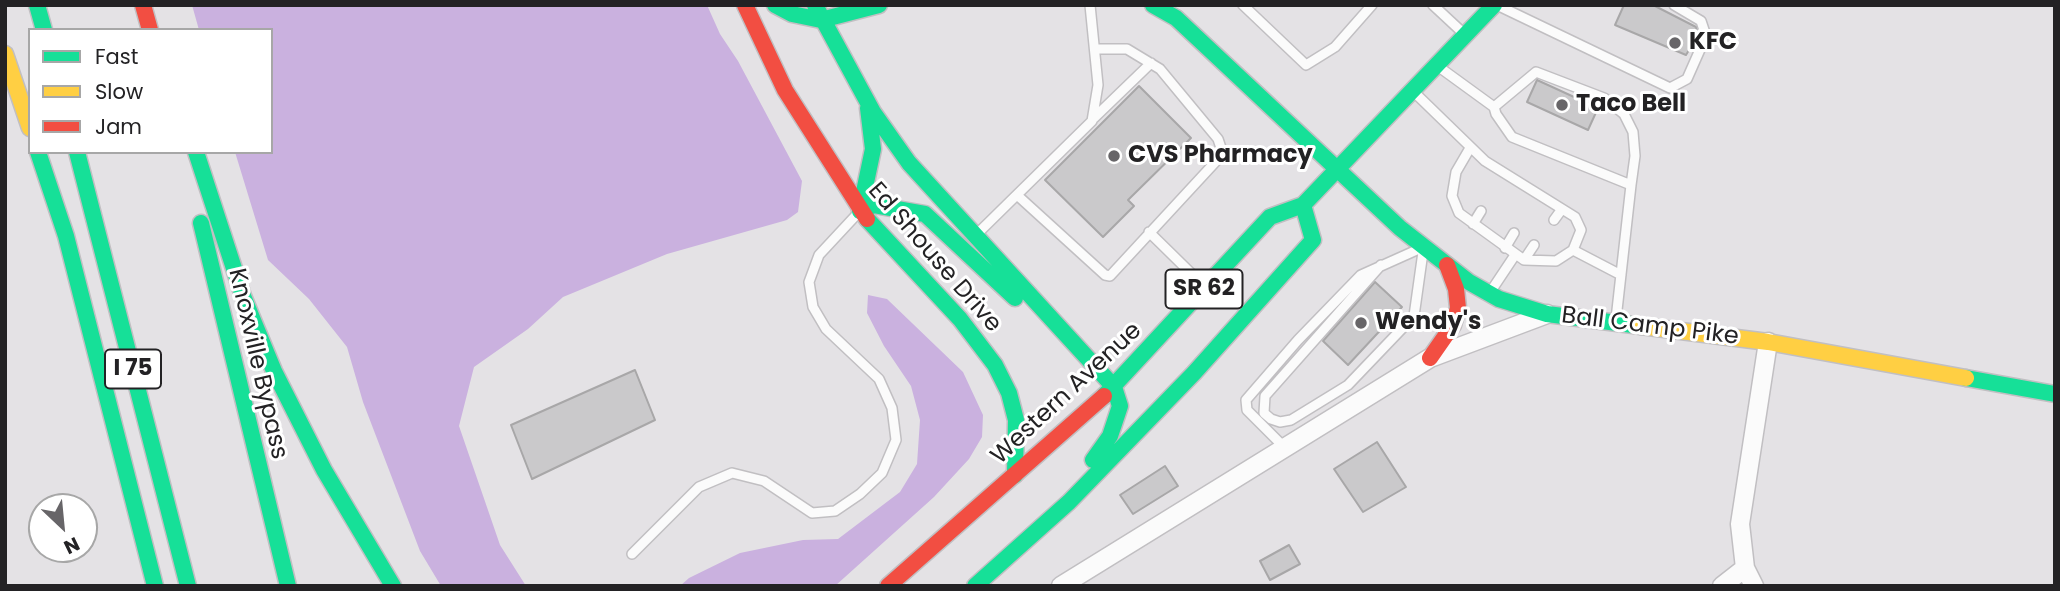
<!DOCTYPE html>
<html>
<head>
<meta charset="utf-8">
<style>
	body { margin:0 }
	#map { position:relative; width:2060px; height:591px; overflow:hidden; background:#e4e2e5; font-family:Poppins,sans-serif }
	canvas { display:block }
	.frame { position:absolute; inset:0; border:7px solid #232224; pointer-events:none }
	.legend { position:absolute; left:28px; top:28px; width:245px; height:126px; box-sizing:border-box; background:#fff; border:2px solid #a7a7a7; margin:0; padding:9px 12px; list-style:none; font-size:21px; color:#232224 }
	.legend li { display:flex; align-items:center; gap:14px; height:35px }
	.legend b { width:35px; border:2px solid #a7a7a7 }
	.north { position:absolute; left:28px; top:493px; width:70px; height:70px; box-sizing:border-box; background:#fff; border:2px solid #a7a7a7; border-radius:50%; rotate:154deg; font-size:19px; font-weight:700; line-height:28px; text-align:center; color:#232224 }
	.north::after { content:''; display:block; margin:auto; width:24px; height:32px; background:#676568; clip-path:polygon(50% 0,100% 100%,50% 72%,0 100%) }
</style>
</head>
<body>
<div id="map">
<canvas width="2060" height="591"></canvas>
<div class="frame"></div>
<ul class="legend">
<li><b style="height:9px;background:#16e098"></b>Fast</li>
<li><b style="height:9px;background:#ffcf43"></b>Slow</li>
<li><b style="height:9px;background:#f24e42"></b>Jam</li>
</ul>
<div class="north">N</div>
</div>
<script>
const ctx = document.querySelector('canvas').getContext('2d');
ctx.lineJoin = 'round';
function paint(path, color) { ctx.fillStyle = color; ctx.fill(path, 'evenodd'); }
const poly = rows => new Path2D(rows.map(r => 'M' + r).join(''));
function trace(path, color, width, dash) { ctx.strokeStyle = color; ctx.lineWidth = width; ctx.lineCap = dash ? 'butt' : 'round'; ctx.setLineDash(dash || []); ctx.stroke(path); }
function write(font, color, halo, rows, align = 'center') {
  ctx.font = font + ' Poppins,sans-serif'; ctx.lineWidth = 6; ctx.setLineDash([]); ctx.textBaseline = 'middle'; ctx.strokeStyle = halo; ctx.fillStyle = color; for (const [text, x, y, turn = 0] of rows) {
    ctx.save(); ctx.translate(x, y); ctx.rotate((+turn || 0) * Math.PI / 180); ctx.textAlign = isNaN(turn) ? turn : align; if (halo) ctx.strokeText(text, 0, 0); ctx.fillText(text, 0, 0); ctx.restore();
  }
}
paint(poly([
	[192,5,707,5,720,34,738,61,802,181,798,212,787,220,667,254,563,297,528,329,474,367,459,426,500,545,526,586,441,586,420,551,363,402,347,347,309,299,268,260,235,152,271,152,271,30,199,30],
	[868,295,887,299,963,372,983,415,982,437,969,459,934,497,835,586,680,586,689,578,740,553,803,540,838,539,900,492,917,464,920,420,911,386,884,346,867,313]
]), '#cab1df');
const building = poly([
	[1624,5,1653,5,1696,27,1698,35,1686,55,1615,25,1624,5],
	[1537,80,1598,108,1588,130,1527,102,1537,80],
	[1139,86,1191,138,1128,200,1134,206,1103,237,1045,180,1139,86],
	[1375,282,1402,307,1348,365,1323,341,1375,282],
	[635,370,655,420,532,479,511,425,635,370],
	[1377,442,1406,487,1363,512,1334,469,1377,442],
	[1165,466,1178,486,1133,514,1120,495,1165,466],
	[1289,545,1300,564,1270,580,1260,561,1289,545]
]);
paint(building, '#cac9cb');
trace(building, '#a8a7a8', 2);
const lane = poly([
	[1243,5,1306,65,1335,47,1372,5],
	[1433,5,1462,32],
	[1499,6,1670,88,1687,79,1706,36,1701,21,1674,5],
	[1439,67,1494,107,1496,114,1512,137,1631,185,1616,319],
	[1416,94,1485,161,1575,217,1581,230,1573,250,1621,275],
	[1494,107,1536,72,1604,98,1624,114,1633,132,1635,156,1631,185],
	[1094,118,1151,63],
	[1470,148,1456,172,1452,196,1459,213,1524,260,1556,261,1573,250],
	[1017,195,1105,275,1110,276,1220,157,1221,148,1218,139,1160,69,1127,49,1095,49],
	[1554,220,1562,209],
	[1473,224,1481,211],
	[1149,232,1202,284],
	[977,234,1092,121,1098,85,1090,5],
	[1505,248,1514,233],
	[1524,260,1534,245],
	[1381,265,1265,396,1264,413,1271,419,1280,422,1291,420,1348,385,1414,316,1423,252],
	[1491,291,1515,255],
	[1285,448,1247,410,1246,400,1298,340,1361,275,1419,249],
	[632,554,699,487,732,473,764,481,812,513,835,511,860,494,882,473,896,440,892,408,879,379,826,329,813,307,809,282,819,255,859,212]
]);
const street = poly([
	[1061,586,1430,358,1547,314],
	[1722,586,1745,568],
	[1754,586,1745,568,1740,524,1768,342]
]);
const fast = poly([
	[37,5,44,30],
	[775,5,792,14,821,20,879,5],
	[815,5,873,112,909,163,1114,387],
	[1153,5,1176,18,1400,228,1469,282,1499,299,1547,314,1641,326],
	[38,152,66,236,155,586],
	[77,152,188,586],
	[196,152,243,296,274,371,324,470,393,586],
	[860,211,874,205,925,214,1015,298],
	[860,211,873,149,868,108],
	[867,219,960,319,995,365,1009,393,1016,420,1015,475],
	[201,223,288,586],
	[1966,378,2055,394],
	[1104,396,1270,217,1303,205,1494,5],
	[1093,460,1110,436,1120,406,1114,387],
	[975,586,1069,502,1194,373,1313,240,1303,205]
]);
const slow = poly([
	[5,54,30,128],
	[1641,326,1768,342,1966,378]
]);
const jam = poly([
	[143,5,150,30],
	[745,5,785,90,867,219],
	[1430,358,1453,325,1458,308,1456,289,1447,265],
	[888,586,1104,396]
]);
trace(lane, '#c1bfc2', 12);
trace(street, '#c1bfc2', 21);
trace(fast, '#c1bfc2', 19);
trace(slow, '#c1bfc2', 19);
trace(jam, '#c1bfc2', 19);
trace(lane, '#fbfbfb', 9);
trace(street, '#fbfbfb', 18);
trace(fast, '#16e098', 16);
trace(slow, '#ffcf43', 16);
trace(jam, '#f24e42', 16);
for (const [x, y, r, color] of [
	[1675,43,7,"#676568"],
	[1562,105,7,"#676568"],
	[1114,156,7,"#676568"],
	[1361,323,7,"#676568"]
]) { const dot = new Path2D(); dot.arc(x, y, r, 0, 2 * Math.PI); ctx.fillStyle = color; ctx.fill(dot); trace(dot, '#fff', 2.5); }
for (const [x, y, w] of [
	[1204,289,77],
	[133,369,56]
]) { const box = new Path2D(); box.roundRect(x - w / 2, y - 19.5, w, 39, 5); ctx.fillStyle = '#fff'; ctx.fill(box); trace(box, '#232224', 2); }
write('bold 23px', '#232224', null, [
	["SR 62",1204,289],
	["I 75",133,369]
]);
write('bold 24px', '#232224', '#fff', [
	["KFC",1689,43],
	["Taco Bell",1576,105],
	["CVS Pharmacy",1128,156],
	["Wendy's",1375,323]
], 'left');
write('24px', '#232224', '#fff', [
	["Ed Shouse Drive",934,258,49],
	["Ball Camp Pike",1650,327,7],
	["Knoxville Bypass",257,364,77],
	["Western Avenue",1067,394,-43]
]);
</script>
</body>
</html>
